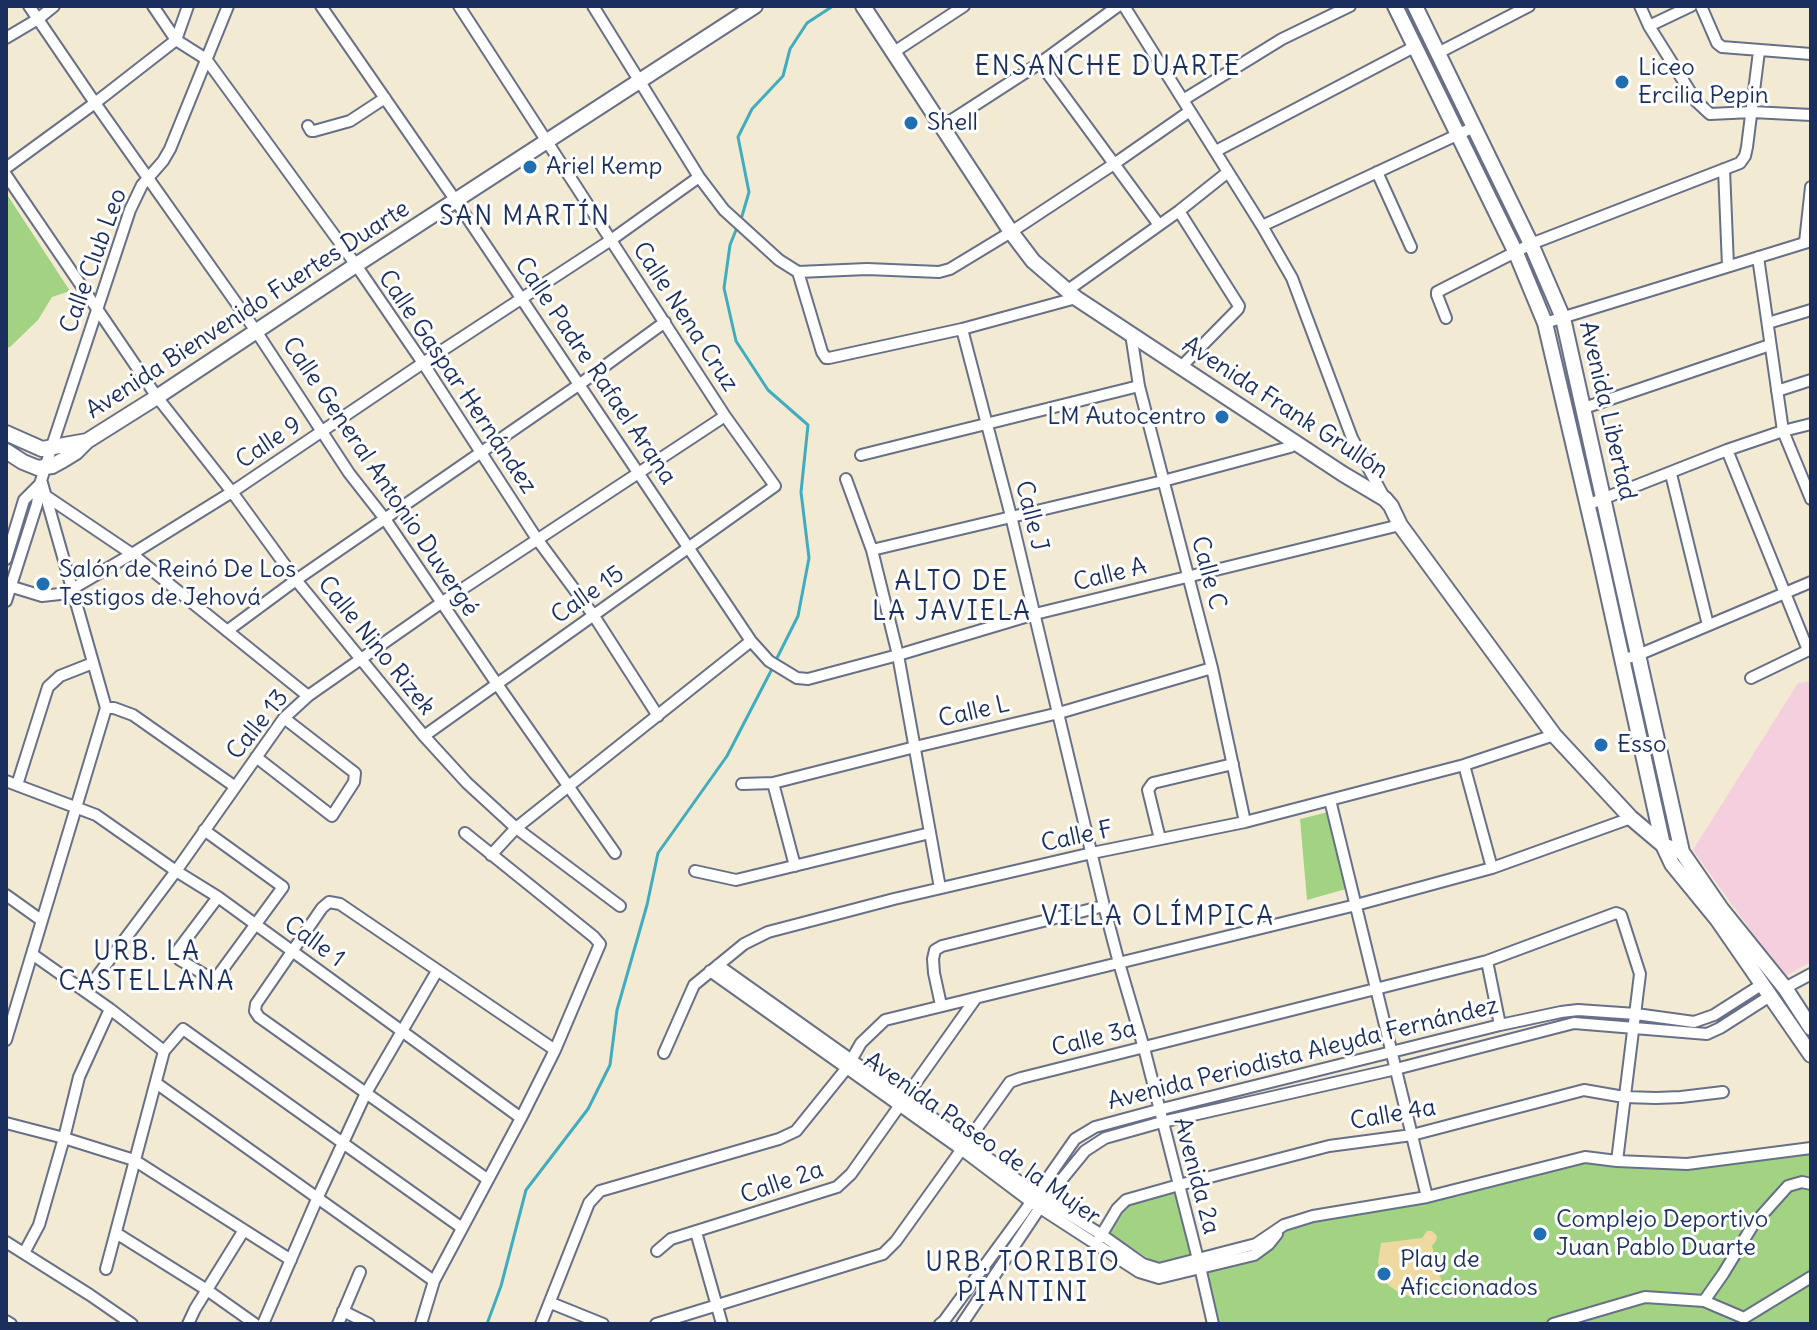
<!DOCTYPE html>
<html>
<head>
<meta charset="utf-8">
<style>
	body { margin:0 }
	#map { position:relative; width:1817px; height:1330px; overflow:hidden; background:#f3ead3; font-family:Delius,sans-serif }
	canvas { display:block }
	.frame { position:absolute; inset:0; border:8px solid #1b2f5e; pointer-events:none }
</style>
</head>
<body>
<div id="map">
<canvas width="1817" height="1330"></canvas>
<div class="frame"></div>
</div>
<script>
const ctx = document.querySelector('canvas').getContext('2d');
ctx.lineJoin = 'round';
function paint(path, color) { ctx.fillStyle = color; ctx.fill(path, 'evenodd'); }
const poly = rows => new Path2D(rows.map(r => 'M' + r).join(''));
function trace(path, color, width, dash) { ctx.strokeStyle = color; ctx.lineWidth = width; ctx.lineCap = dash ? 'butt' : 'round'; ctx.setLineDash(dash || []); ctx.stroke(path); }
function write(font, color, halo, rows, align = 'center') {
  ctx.font = font + ' Delius,sans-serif'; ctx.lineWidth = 6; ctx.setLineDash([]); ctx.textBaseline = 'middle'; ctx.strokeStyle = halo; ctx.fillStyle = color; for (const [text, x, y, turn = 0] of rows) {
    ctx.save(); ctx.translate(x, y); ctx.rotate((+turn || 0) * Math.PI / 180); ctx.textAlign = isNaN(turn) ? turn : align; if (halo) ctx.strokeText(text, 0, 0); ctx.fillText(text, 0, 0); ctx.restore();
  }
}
paint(poly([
	[1811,681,1811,962,1784,977,1693,850,1798,683]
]), '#f4cfdd');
paint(poly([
	[6,193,70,291,52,297,38,320,10,347,6,348],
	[1328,812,1346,889,1307,900,1300,819],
	[1811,1147,1811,1324,1214,1324,1197,1259,1256,1244,1284,1225,1389,1204,1585,1157,1687,1164],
	[1175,1193,1191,1256,1155,1263,1109,1232,1122,1214,1132,1203]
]), '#a1d382');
paint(poly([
	[1427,1231,1432,1231,1437,1236,1436,1241,1432,1246,1442,1283,1434,1290,1423,1295,1410,1296,1398,1292,1388,1285,1381,1274,1378,1262,1381,1243,1422,1238]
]), '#eeda9e');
trace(poly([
	[742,216,749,192,738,137,752,109,783,76,790,49,807,23,833,6],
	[736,230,730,245,724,288,736,341,768,390,808,425,801,492,809,558,798,616,776,660],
	[487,1324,501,1286,526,1190,588,1109,610,1065,617,1010,647,905,658,853,727,756,773,667]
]), '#40acbf', 3);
const minor = poly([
	[29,6,95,103,256,331,349,473,385,519,497,684,615,853],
	[153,6,176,40,206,59,356,265,423,363,537,539,594,616,658,716],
	[321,6,456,201,751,641,769,661,797,678,808,679,898,655,1035,614,1400,525],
	[593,6,699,177,724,210,779,260,798,272],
	[1124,6,1262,226,1292,278,1352,438,1384,497],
	[1640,6,1649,26,1696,101,1710,114,1752,112,1811,115],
	[1701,6,1717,43,1722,47,1811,54],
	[1649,26,1691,6],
	[6,38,38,19,54,6],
	[894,52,964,6],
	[1438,53,1529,6],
	[1040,63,1159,225],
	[1183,100,1282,39,1350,6],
	[308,126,311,131,314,131,350,121,385,98],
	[941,127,1040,63,1118,6],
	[1216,151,1414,47],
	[6,168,95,103,176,40,188,6],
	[1724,169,1728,266],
	[1377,172,1411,247],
	[6,175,157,397,232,492,296,580,424,736,467,783,516,828,620,906],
	[1179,211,1239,306,1238,309,1181,367],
	[1262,226,1474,127],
	[1805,242,1811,187],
	[1758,257,1783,431,1811,499],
	[798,272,867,269,939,272,950,269,1011,232,1114,164,1190,111],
	[798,272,822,352,826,358,829,358,962,329,1076,298],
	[1068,290,1179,211,1228,172],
	[1446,318,1437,295,1437,292,1531,244,1740,163,1745,156,1747,147,1759,51],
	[1545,323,1811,241],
	[1768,323,1811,310],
	[962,329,1011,516,1104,906,1119,963,1144,1048,1200,1267,1213,1324],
	[1131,334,1139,386,1212,668,1245,822],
	[1777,391,1811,380],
	[1584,408,1770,345],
	[1727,450,1808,650],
	[861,455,1139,386],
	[1671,474,1708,625],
	[846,479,872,550,898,655,940,888],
	[46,496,132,554,308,696],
	[1587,505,1727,450,1783,431,1811,424],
	[872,550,1163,481,1290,447,1296,443],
	[6,559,24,500,39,485],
	[6,585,42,596,60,594,72,589,132,554,232,492,423,363,611,240,699,177],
	[6,601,37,504,40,484,51,449,130,210,142,185,163,161,170,149,228,6],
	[227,631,296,580,580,384,665,322],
	[1621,660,1638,655,1811,582],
	[1751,678,1811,649],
	[106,708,114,708,133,715,234,786],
	[424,736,775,486,725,416,459,6],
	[256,757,332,816,354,782,355,773,284,718],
	[1464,765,1492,868],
	[6,781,96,815,176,871,218,897,521,1118,555,1050,600,944,594,937,465,833],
	[773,783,795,866],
	[742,784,773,783,915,747,1059,713,1212,668],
	[17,785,48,687,60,676,93,663],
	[1330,800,1427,1197],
	[204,830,283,887,217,977,212,979,180,960,177,956,178,950,218,897],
	[1160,839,1148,790,1150,787,1153,783,1233,764],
	[491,855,516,828,751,641],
	[695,871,736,880,930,833],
	[6,895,41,920],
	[32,954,110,1009,164,1051],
	[1487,961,1500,1025],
	[718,965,967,1142,1036,1194,1102,1235,1143,1264,1159,1269,1256,1244,1284,1225,1313,1216,1427,1197,1585,1157,1617,1161,1687,1164,1811,1148],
	[710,971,962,1150,1031,1202,1139,1272,1159,1278,1254,1255,1269,1244,1277,1234],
	[1785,988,1811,974],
	[86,991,176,871,284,718,308,696,441,603,725,416],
	[941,1005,934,973,933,959,935,950,942,946,1104,906],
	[6,1040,106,708,42,483],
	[664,1053,694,985,744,944,768,932,894,899,1092,853,1245,822,1464,765,1554,735],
	[156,1083,434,1281],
	[6,1123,64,1138,134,1160,291,1260],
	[487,1179,259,1017,255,1011,256,1004,322,908,329,902,340,904,555,1050],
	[696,1232,722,1324],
	[116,1233,207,1290,255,1324],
	[1099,1239,1117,1209,1126,1200,1179,1185,1329,1146,1412,1135,1584,1090,1624,1097,1656,1098,1681,1097,1723,1092],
	[6,1242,90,1295,132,1324],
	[657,1251,671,1239,837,1187,851,1174,976,998],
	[24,1253,39,1225,64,1138,79,1077,110,1009],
	[106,1269,164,1051,183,1029,462,1228],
	[1704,1301,1723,1274,1753,1225,1788,1186,1802,1182,1811,1184],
	[551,1303,603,1324],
	[343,1311,369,1324],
	[1744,1318,1811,1277],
	[6,1321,11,1324],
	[188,1324,195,1309,244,1230],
	[263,1324,317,1199,366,1093,437,971],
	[338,1324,360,1272],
	[421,1324,434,1281,521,1118],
	[541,1324,589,1203,600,1191,779,1139,796,1131,846,1069,861,1043,885,1020,1356,905,1492,868,1631,818],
	[656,1324,883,1254,896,1241,1010,1082,1021,1078,1487,961,1616,913,1621,915,1640,974,1617,1161],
	[940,1324,944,1321,1024,1212,1075,1139,1095,1127,1158,1110,1500,1025,1561,1012,1578,1010,1636,1014,1694,1022,1714,1015,1761,985],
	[962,1324,1045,1200,1085,1151,1105,1138,1162,1122,1396,1069,1574,1023,1707,1034,1720,1028,1770,996],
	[1553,1324,1645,1297,1704,1301,1744,1318]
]);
const major = poly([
	[863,6,1011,232,1033,261,1076,298,1343,474,1385,499,1391,506,1400,525,1554,735,1631,818,1663,845,1682,852],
	[1395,6,1516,253,1545,323,1599,554,1663,845,1672,864,1717,919,1811,1055],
	[1415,6,1531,244,1563,318,1682,852,1722,910,1785,988,1811,1028],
	[6,433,42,449,87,441],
	[6,451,23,462,38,468,52,466,63,460,76,452,87,441,157,397,356,265,755,6]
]);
trace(minor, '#677087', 14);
trace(major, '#677087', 18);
trace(minor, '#fff', 10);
trace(major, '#fff', 14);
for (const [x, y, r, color] of [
	[1622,82,8,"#1f6fb2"],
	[911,123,8,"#1f6fb2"],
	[530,167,8,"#1f6fb2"],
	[1222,417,8,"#1f6fb2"],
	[43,584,8,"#1f6fb2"],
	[1601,745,8,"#1f6fb2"],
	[1540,1234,8,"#1f6fb2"],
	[1384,1274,8,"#1f6fb2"]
]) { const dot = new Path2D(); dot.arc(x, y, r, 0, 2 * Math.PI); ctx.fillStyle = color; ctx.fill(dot); trace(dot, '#fff', 3); }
write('24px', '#1b2f5e', '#fff', [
	["Liceo",1638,68],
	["Ercilia Pepin",1638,96],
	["Shell",927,123],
	["Ariel Kemp",546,167],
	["LM Autocentro",1206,417,"right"],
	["Salón de Reinó De Los",59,570],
	["Testigos de Jehová",59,598],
	["Esso",1617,745],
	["Complejo Deportivo",1556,1220],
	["Juan Pablo Duarte",1556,1248],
	["Play de",1400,1260],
	["Aficcionados",1400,1288]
], 'left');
write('24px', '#1b2f5e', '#fff', [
	["Calle Club Leo",94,261,-70],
	["Avenida Bienvenido Fuertes Duarte",248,310,-33],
	["Calle Nena Cruz",685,317,57],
	["Calle Padre Rafael Arana",595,371,56],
	["Calle Gaspar Hernández",457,382,56],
	["Avenida Frank Grullón",1285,408,33],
	["Avenida Libertad",1607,411,77],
	["Calle 9",269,443,-34],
	["Calle General Antonio Duvergé",380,477,56],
	["Calle J",1031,516,76],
	["Calle C",1208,573,75],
	["Calle A",1110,575,-14],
	["Calle 15",588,595,-35],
	["Calle Nino Rizek",376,646,51],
	["Calle L",974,712,-13],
	["Calle 13",258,725,-51],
	["Calle F",1077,837,-12],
	["Calle 1",314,942,36],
	["Calle 3a",1094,1039,-14],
	["Avenida Periodista Aleyda Fernández",1303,1054,-14],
	["Calle 4a",1393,1115,-10],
	["Avenida Paseo de la Mujer",982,1139,35],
	["Avenida 2a",1196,1176,75],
	["Calle 2a",782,1183,-19]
]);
ctx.letterSpacing = '2px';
write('26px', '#1b2f5e', '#fff', [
	["ENSANCHE DUARTE",1108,68],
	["SAN MARTÍN",525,218],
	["ALTO DE",952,583],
	["LA JAVIELA",952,613],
	["VILLA OLÍMPICA",1158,918],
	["URB. LA",147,953],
	["CASTELLANA",147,983],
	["URB. TORIBIO",1023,1264],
	["PIANTINI",1023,1294]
]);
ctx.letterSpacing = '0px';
</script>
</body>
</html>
